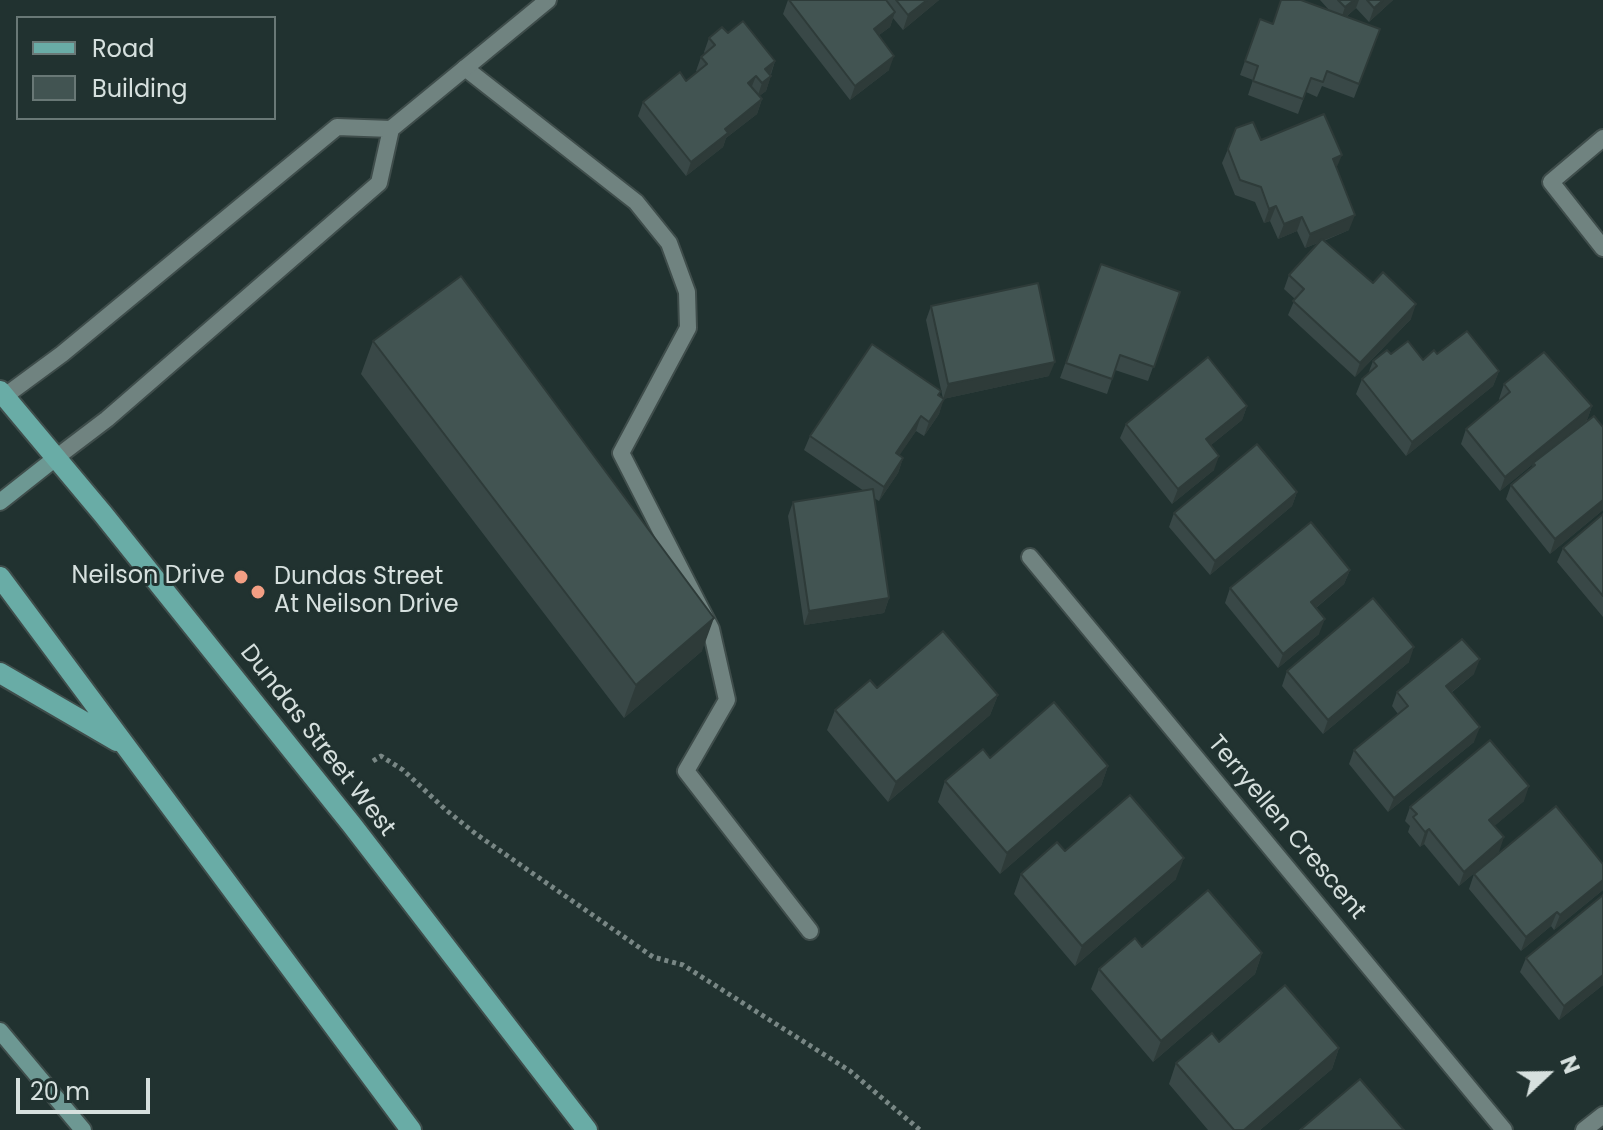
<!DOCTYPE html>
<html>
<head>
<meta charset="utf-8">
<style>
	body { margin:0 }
	#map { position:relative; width:1603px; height:1130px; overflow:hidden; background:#213230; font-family:Poppins,sans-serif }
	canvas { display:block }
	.legend { position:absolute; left:16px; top:16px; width:260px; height:104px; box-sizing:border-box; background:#213230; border:2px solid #697876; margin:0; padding:10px 14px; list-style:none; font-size:24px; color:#d6e0de }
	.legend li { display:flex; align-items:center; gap:16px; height:40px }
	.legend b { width:40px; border:2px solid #697876 }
	.north { position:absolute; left:1507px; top:1034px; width:80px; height:80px; -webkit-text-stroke:6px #213230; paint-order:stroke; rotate:68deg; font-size:22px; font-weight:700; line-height:32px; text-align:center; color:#d6e0de }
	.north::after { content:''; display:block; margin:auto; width:28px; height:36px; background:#d6e0de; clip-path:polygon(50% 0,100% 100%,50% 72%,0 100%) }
	.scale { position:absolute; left:16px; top:1078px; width:134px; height:36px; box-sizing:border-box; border:4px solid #d6e0de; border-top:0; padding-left:10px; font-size:24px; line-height:28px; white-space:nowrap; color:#d6e0de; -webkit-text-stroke:6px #213230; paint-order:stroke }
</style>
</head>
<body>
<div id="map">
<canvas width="1603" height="1130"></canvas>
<ul class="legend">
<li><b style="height:10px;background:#69aca6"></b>Road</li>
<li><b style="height:22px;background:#425452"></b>Building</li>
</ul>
<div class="north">N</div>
<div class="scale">20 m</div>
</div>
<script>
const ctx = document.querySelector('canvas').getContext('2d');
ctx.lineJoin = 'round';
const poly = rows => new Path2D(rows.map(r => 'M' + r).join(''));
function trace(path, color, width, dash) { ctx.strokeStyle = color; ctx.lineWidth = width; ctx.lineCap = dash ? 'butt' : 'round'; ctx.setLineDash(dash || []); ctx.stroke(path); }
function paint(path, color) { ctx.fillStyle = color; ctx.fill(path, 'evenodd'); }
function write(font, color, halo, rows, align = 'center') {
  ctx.font = font + ' Poppins,sans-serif'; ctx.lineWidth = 6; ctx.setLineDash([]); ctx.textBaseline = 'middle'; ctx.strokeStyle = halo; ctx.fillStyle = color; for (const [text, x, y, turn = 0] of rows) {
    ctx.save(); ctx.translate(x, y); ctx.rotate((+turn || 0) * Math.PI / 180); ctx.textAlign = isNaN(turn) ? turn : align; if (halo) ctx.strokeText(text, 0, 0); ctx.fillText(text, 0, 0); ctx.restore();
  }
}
const lane = poly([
	[465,68,636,202,669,243,687,292,688,328,621,453,711,629,727,700,686,771,810,931]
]);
const street = poly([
	[1603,138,1551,182,1603,248],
	[5,396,62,354,337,127,391,129],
	[57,457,107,419,379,183,391,129,548,0],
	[1030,557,1504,1130],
	[1584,1130,1603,1115]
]);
const secondary = poly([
	[0,502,57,457],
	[0,1031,83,1130]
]);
const primary = poly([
	[0,391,103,514,352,825,587,1130],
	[0,577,411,1130],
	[0,673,117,741]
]);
trace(lane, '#3f4d4b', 20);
trace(street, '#3f4d4b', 20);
trace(secondary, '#3f4d4b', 20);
trace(primary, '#3f4d4b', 24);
trace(poly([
	[373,761,381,756,403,770,446,810,476,834,653,957,683,965,850,1071,920,1130]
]), '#798785', 5, [4, 4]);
trace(lane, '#708380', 16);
trace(street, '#708380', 16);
trace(secondary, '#6d9893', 16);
trace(primary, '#69aca6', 20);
paint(poly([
	[788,0,939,0,903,30,893,18,890,27,879,35,889,70,850,100,783,14],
	[1320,0,1393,0,1369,22,1356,8,1346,17,1380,29,1354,98,1322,86,1317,97,1306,92,1298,114,1248,95,1253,80,1240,75,1260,19,1272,24,1330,11],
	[728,33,775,61,766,91,759,96,762,99,757,114,726,138,723,147,686,176,638,116,643,102,686,81,697,72,696,71,701,57,705,54,704,52,709,38],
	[1261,140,1336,169,1349,230,1324,241,1411,319,1355,377,1288,315,1295,299,1284,289,1289,275,1318,243,1305,248,1297,231,1278,239,1270,221,1264,223,1255,202,1235,195,1222,163,1228,149],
	[1101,264,1180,292,1148,381,1115,370,1107,394,1060,378],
	[931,306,1049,376,943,399,939,414,924,436,916,431,899,455,903,458,898,473,879,501,874,498,889,598,884,613,804,625,788,516,793,502,864,491,804,450,810,436,941,391,939,395,943,399,926,320],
	[373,341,702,651,624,718,361,374],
	[1391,354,1423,360,1437,354,1499,371,1493,386,1406,456,1356,394,1362,379,1368,374,1373,361],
	[1504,384,1592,406,1587,420,1603,427,1603,510,1550,554,1506,499,1511,485,1532,467,1533,464,1500,491,1461,444,1466,429,1500,401,1499,399],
	[1247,406,1242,420,1211,445,1214,470,1172,504,1120,438,1126,424],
	[1297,492,1292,506,1210,575,1169,527,1174,513],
	[1603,514,1603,617,1557,562,1563,548],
	[1350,570,1344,584,1316,608,1319,634,1278,668,1225,603,1230,588],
	[1409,662,1323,734,1282,686,1287,671],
	[1474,674,1451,693,1474,742,1388,812,1349,764,1354,750,1398,714,1392,706,1397,692],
	[877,688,998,695,990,715,888,802,827,730,835,710],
	[990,758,1108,766,1101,786,1000,874,938,802,945,781],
	[1524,801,1494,826,1499,852,1459,886,1424,844,1420,847,1408,832,1410,826,1405,821,1410,807],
	[1065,851,1176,879,1075,966,1014,894,1021,874],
	[1603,864,1603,890,1554,930,1551,926,1521,951,1469,889,1474,874],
	[1142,947,1262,953,1255,974,1153,1062,1091,989,1099,969],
	[1526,958,1603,985,1559,1020,1520,972],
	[1219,1042,1339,1048,1332,1069,1260,1130,1208,1130,1169,1084,1176,1063]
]), '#394847');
paint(poly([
	[927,0,939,0,903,30,908,15],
	[1354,0,1359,0,1356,8,1340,22,1345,7],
	[1383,0,1393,0,1369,22,1374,8],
	[895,12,890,27,868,43,874,29],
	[894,56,889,70,850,100,855,86],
	[775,61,770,75,760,83,765,69],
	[756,76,750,91,748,83],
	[771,76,766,91,757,98,762,83],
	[762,99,757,114,726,138,723,147,686,176,691,162,725,129],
	[1342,155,1336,169,1333,159],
	[1276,206,1270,221,1264,223,1269,209],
	[1355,215,1349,230,1305,248,1310,234],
	[1302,217,1297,231,1278,239,1284,224],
	[1416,304,1411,319,1355,377,1360,363],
	[1055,362,1049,376,943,399,948,384],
	[1499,371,1493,386,1406,456,1412,442],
	[944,399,939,414,924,436,929,422],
	[1247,406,1242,420,1200,454,1206,439],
	[1592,406,1587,420,1500,491,1505,477],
	[921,416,916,431,891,468,896,453],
	[1219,456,1214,470,1172,504,1178,489],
	[903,458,898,473,879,501,884,487],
	[1297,492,1292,506,1210,575,1215,561],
	[1603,500,1603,510,1550,554,1555,539],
	[1350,570,1344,584,1306,616,1311,602],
	[889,598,884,613,804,625,809,611],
	[714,618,702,651,624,718,636,685],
	[1325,619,1319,634,1278,668,1283,654],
	[1414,647,1409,662,1323,734,1328,720],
	[1480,659,1474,674,1440,701,1446,686],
	[998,695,990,715,888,802,896,782],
	[1480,727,1474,742,1388,812,1394,798],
	[1108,766,1101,786,1000,874,1007,853],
	[1529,786,1524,801,1484,835,1489,820],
	[1429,829,1424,844,1420,847,1425,832],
	[1504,837,1499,852,1459,886,1464,872],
	[1184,858,1176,879,1075,966,1082,946],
	[1603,880,1603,890,1554,930,1560,915],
	[1557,912,1551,926,1521,951,1526,937],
	[1262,953,1255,974,1153,1062,1161,1041],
	[1603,975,1603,985,1559,1020,1564,1006],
	[1339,1048,1332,1069,1260,1130,1244,1130]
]), '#2e3b39');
const building = poly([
	[789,0,886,0,895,12,874,29,894,56,855,86,789,0],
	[896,0,927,0,908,15,896,0],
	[1281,0,1301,0,1380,29,1359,84,1327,71,1323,82,1311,78,1303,99,1253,81,1258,66,1245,61,1260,19,1273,24,1281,0],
	[1338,0,1354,0,1345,7,1338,0],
	[1367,0,1383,0,1374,8,1367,0],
	[743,21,775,61,765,69,771,76,762,83,756,76,748,83,762,99,725,129,728,133,691,162,643,102,680,72,686,81,707,64,701,57,715,45,709,38,722,27,728,33,743,21],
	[1324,114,1342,155,1333,159,1355,215,1310,234,1302,217,1284,224,1276,206,1269,209,1261,187,1240,180,1228,149,1236,128,1253,122,1261,140,1324,114],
	[1322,239,1373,283,1383,272,1416,304,1360,363,1293,301,1304,289,1289,275,1322,239],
	[1101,264,1180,292,1154,367,1120,355,1112,379,1066,363,1101,264],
	[461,276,714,618,636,685,373,341,461,276],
	[1038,283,1055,362,948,384,931,306,1038,283],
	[1467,331,1499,371,1412,442,1362,379,1377,366,1373,361,1387,350,1391,354,1408,341,1423,360,1434,350,1437,354,1467,331],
	[872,344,941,391,938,395,944,399,929,422,921,416,896,453,903,458,884,487,810,436,872,344],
	[1544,352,1592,406,1505,477,1466,429,1510,392,1504,384,1544,352],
	[1208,357,1247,406,1206,439,1219,456,1178,489,1126,424,1208,357],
	[1594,416,1603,427,1603,500,1555,539,1511,485,1535,465,1533,463,1594,416],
	[1257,444,1297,492,1215,561,1174,513,1257,444],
	[873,489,889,598,809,611,793,502,873,489],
	[1603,514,1603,596,1563,548,1603,514],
	[1311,522,1350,570,1311,602,1325,619,1283,654,1230,588,1311,522],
	[1373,598,1414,647,1328,720,1287,671,1373,598],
	[943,631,998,695,896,782,835,710,870,680,877,688,943,631],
	[1462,639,1480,659,1446,686,1480,727,1394,798,1354,750,1408,706,1397,692,1462,639],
	[1054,702,1108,766,1007,853,945,781,983,749,990,758,1054,702],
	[1490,740,1529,786,1489,820,1504,837,1464,872,1429,829,1425,832,1413,817,1417,814,1410,807,1490,740],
	[1130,795,1184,858,1082,946,1021,874,1057,842,1065,851,1130,795],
	[1556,806,1603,864,1603,880,1560,915,1557,912,1526,937,1474,874,1556,806],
	[1208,890,1262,953,1161,1041,1099,969,1135,938,1142,947,1208,890],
	[1603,895,1603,975,1564,1006,1526,958,1603,895],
	[1285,985,1339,1048,1244,1130,1234,1130,1176,1063,1212,1033,1219,1042,1285,985],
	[1360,1079,1404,1130,1300,1130,1360,1079]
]);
paint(building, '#425452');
trace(building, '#2e3b39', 2);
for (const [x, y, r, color] of [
	[241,577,8,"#f39f84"],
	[258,592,8,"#f39f84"]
]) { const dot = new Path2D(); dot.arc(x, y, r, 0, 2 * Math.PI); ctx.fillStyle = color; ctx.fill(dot); trace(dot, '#213230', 3); }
write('24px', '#d6e0de', '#213230', [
	["Neilson Drive",225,577],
	["Dundas Street",274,578,"left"],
	["At Neilson Drive",274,606,"left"]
], 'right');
write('24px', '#d6e0de', '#213230', [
	["Dundas Street West",317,741,52],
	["Terryellen Crescent",1286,828,50]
]);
</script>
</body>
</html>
